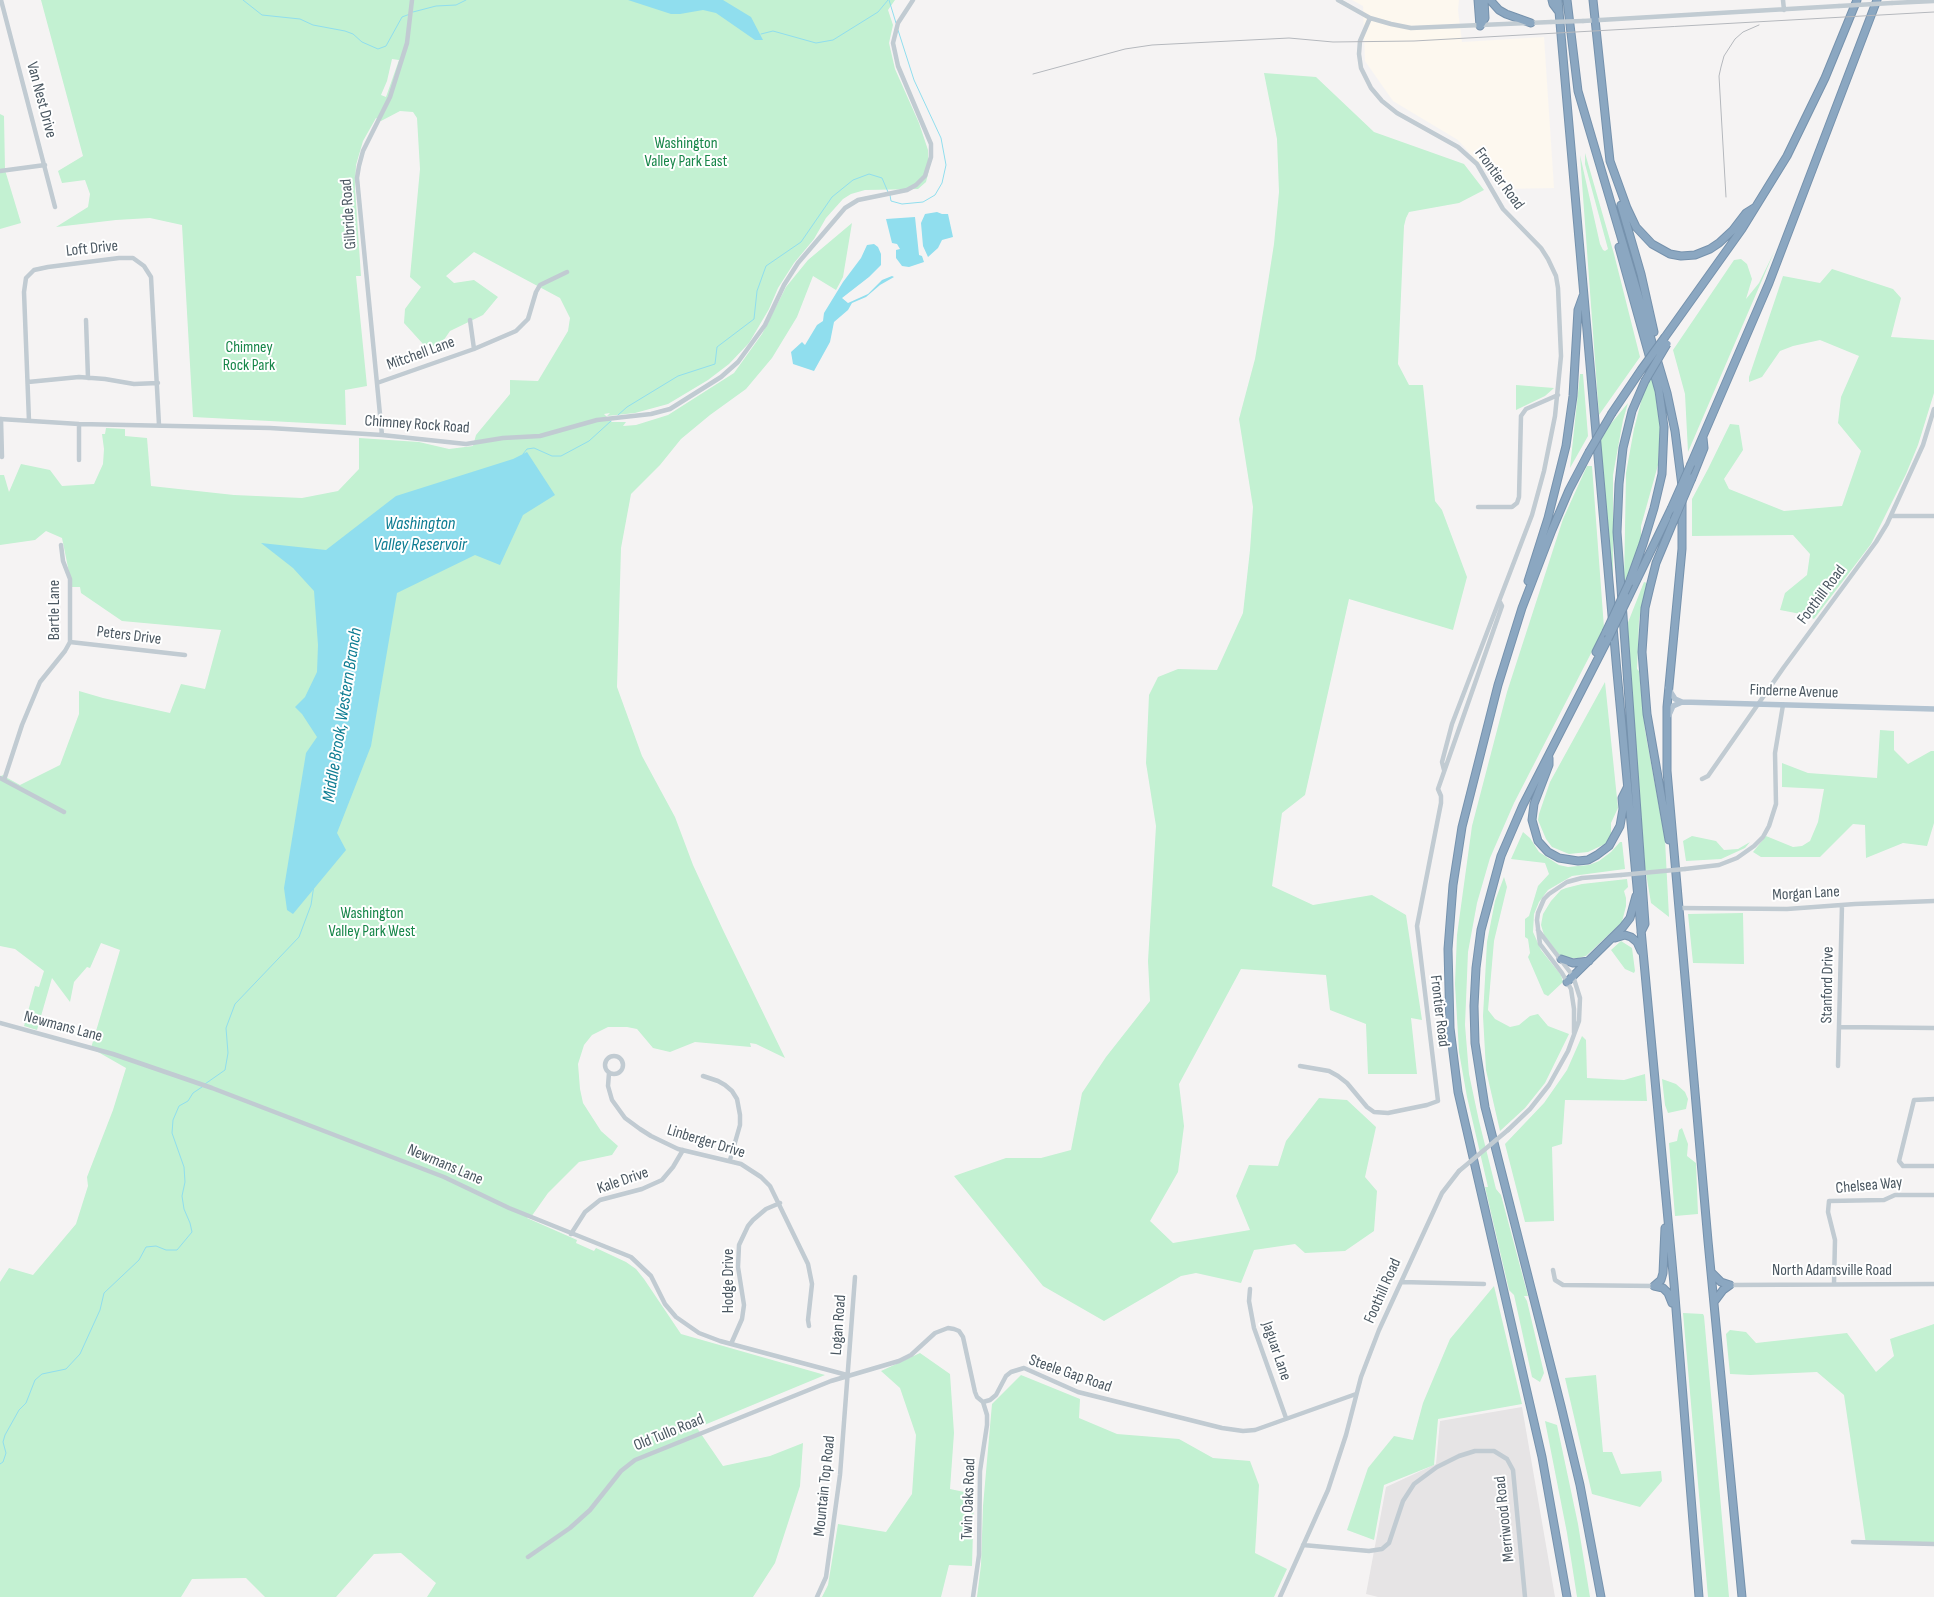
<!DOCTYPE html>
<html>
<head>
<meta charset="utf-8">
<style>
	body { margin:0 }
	canvas { display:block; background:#f5f3f3 }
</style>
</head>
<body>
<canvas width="1934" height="1597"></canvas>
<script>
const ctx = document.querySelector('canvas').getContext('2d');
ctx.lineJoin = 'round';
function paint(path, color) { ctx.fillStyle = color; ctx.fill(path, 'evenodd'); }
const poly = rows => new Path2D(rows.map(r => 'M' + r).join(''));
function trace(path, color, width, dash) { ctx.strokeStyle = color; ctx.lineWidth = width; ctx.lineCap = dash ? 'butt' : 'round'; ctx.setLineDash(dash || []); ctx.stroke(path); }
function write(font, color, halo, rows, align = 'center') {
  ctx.font = font + ' "Sofia Sans Condensed",sans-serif'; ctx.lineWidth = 4; ctx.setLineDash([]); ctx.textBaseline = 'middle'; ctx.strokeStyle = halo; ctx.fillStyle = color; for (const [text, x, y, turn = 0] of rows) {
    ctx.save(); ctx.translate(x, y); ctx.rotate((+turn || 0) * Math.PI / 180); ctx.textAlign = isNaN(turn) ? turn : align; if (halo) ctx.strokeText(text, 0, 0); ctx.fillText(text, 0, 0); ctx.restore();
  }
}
paint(poly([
	[1352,0,1459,0,1458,10,1462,42,1544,37,1554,188,1502,189,1458,140,1393,101,1365,61,1363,6]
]), '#fdf8ef');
paint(poly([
	[1522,1407,1555,1597,1378,1597,1366,1594,1386,1487,1436,1464,1440,1421]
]), '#e6e4e5');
paint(poly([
	[41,0,895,0,888,10,893,25,889,43,895,69,919,123,928,150,929,170,926,182,918,189,865,190,851,194,843,199,826,218,814,239,794,263,778,288,769,309,749,343,729,364,708,380,668,404,635,413,607,416,610,413,604,414,612,422,626,422,623,426,636,425,668,415,734,373,762,334,786,287,808,260,852,223,843,277,836,290,813,276,797,317,772,358,746,389,710,415,681,439,660,465,631,494,621,548,617,687,642,756,675,817,693,865,723,930,785,1058,756,1044,750,1043,751,1047,695,1042,670,1052,653,1048,637,1029,627,1027,608,1027,592,1035,584,1045,578,1064,580,1089,583,1103,601,1131,618,1146,612,1155,579,1162,548,1193,531,1217,528,1216,527,1218,577,1240,576,1243,594,1251,596,1248,626,1262,636,1269,644,1279,681,1334,825,1375,697,1428,723,1466,770,1456,803,1443,800,1486,775,1563,753,1597,427,1597,436,1583,401,1553,374,1554,336,1597,265,1597,246,1578,192,1579,181,1597,0,1597,0,1282,9,1268,33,1275,76,1224,88,1186,87,1177,113,1110,126,1068,91,1048,120,950,101,943,90,968,87,967,74,982,70,1002,52,978,37,1030,24,1026,35,986,39,987,44,971,15,949,0,946,0,779,2,775,20,785,60,765,79,714,79,691,103,698,170,713,181,684,205,689,221,630,122,621,81,593,80,587,72,587,62,538,46,531,35,540,0,545,0,475,4,475,9,492,21,464,50,470,62,486,94,484,103,464,104,449,102,434,105,434,106,428,125,429,125,436,147,438,151,486,234,495,302,498,338,491,359,469,359,438,419,442,449,449,473,446,476,435,510,394,510,380,538,381,568,331,570,318,560,298,474,252,446,276,454,283,474,280,498,297,483,315,450,331,439,347,423,344,404,323,405,309,421,287,410,277,420,169,417,118,413,112,400,111,381,121,376,118,363,141,356,165,355,188,361,276,356,276,367,386,345,390,346,425,193,417,182,225,150,218,116,220,56,227,88,207,90,194,85,180,62,183,58,171,83,156],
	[392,59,399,60,386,97,381,95,387,81],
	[1264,73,1316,77,1374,132,1464,164,1484,190,1459,203,1409,212,1406,218,1404,226,1398,364,1409,385,1423,385,1435,501,1442,510,1467,577,1453,630,1349,599,1305,795,1282,813,1272,886,1313,905,1372,895,1406,915,1422,1020,1411,1018,1417,1074,1368,1074,1366,1024,1330,1010,1326,975,1241,969,1179,1084,1184,1126,1178,1172,1150,1221,1173,1243,1250,1230,1236,1196,1249,1165,1278,1166,1286,1141,1319,1098,1347,1100,1376,1127,1365,1177,1377,1191,1374,1231,1345,1251,1305,1253,1295,1244,1254,1250,1241,1283,1196,1273,1181,1276,1104,1321,1043,1286,954,1176,1006,1158,1041,1158,1071,1150,1082,1093,1106,1057,1150,1001,1148,961,1156,826,1146,763,1149,695,1158,677,1178,669,1217,670,1243,613,1250,550,1253,507,1239,419,1255,359,1266,295,1274,244,1279,192,1277,139],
	[0,114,4,116,5,170,21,223,0,229],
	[1585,153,1614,254,1640,357,1599,415,1580,155,1600,244,1603,250,1605,251,1608,249,1585,164],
	[1775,250,1688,452,1685,394,1673,350,1734,260,1741,259,1747,264,1752,279,1746,299,1759,283],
	[1832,269,1893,289,1901,298,1891,337,1934,340,1934,393,1918,445,1906,474,1871,544,1814,619,1806,615,1780,610,1785,593,1807,575,1810,554,1793,535,1692,536,1692,499,1708,469,1730,424,1739,425,1743,450,1724,479,1729,489,1784,511,1842,506,1861,451,1838,423,1841,397,1859,356,1820,340,1793,346,1780,351,1762,377,1749,382,1749,377,1783,276,1820,283],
	[1580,374,1583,374,1588,436,1570,468],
	[1653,378,1660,428,1658,465,1641,526,1641,539,1624,584,1626,473,1634,429,1644,390,1649,379],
	[1516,385,1554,388,1545,396,1516,410],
	[1628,403,1623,420,1613,475,1613,589,1600,442,1609,426],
	[1587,466,1592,466,1604,628,1514,803,1490,858,1477,903,1468,952,1465,1025,1469,1074,1479,1121,1496,1189,1501,1195,1528,1296,1524,1296,1527,1301,1544,1373,1540,1382,1532,1377,1514,1295,1509,1290,1485,1187,1488,1187,1467,1097,1459,1052,1455,984,1457,935,1472,826,1507,692,1563,519],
	[1644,582,1647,583,1639,620,1637,669,1639,671,1645,730,1665,840,1669,917,1651,903,1645,867,1627,625],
	[1605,682,1618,808,1611,823,1611,837,1605,844,1588,852,1569,854,1552,847,1546,839,1538,820,1539,814,1550,782],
	[1880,730,1894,731,1894,750,1908,764,1931,751,1934,751,1934,823,1927,846,1903,843,1866,858,1865,825,1853,824,1820,857,1761,857,1753,852,1766,836,1793,847,1802,846,1810,841,1818,822,1824,789,1782,787,1782,763,1808,773,1877,778],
	[1523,832,1530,838,1539,852,1559,865,1568,867,1589,865,1599,861,1611,852,1620,842,1622,842,1625,869,1572,876,1548,890,1539,902,1534,914,1533,932,1541,950,1561,975,1563,982,1548,996,1544,994,1528,957,1530,953,1528,939,1525,937,1525,919,1529,916,1538,886,1549,874,1545,863,1511,859],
	[1692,836,1716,841,1724,850,1738,849,1750,842,1745,848,1721,859,1686,861,1683,841],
	[1504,877,1507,887,1494,941,1488,1010,1495,1019,1510,1027,1519,1025,1530,1016,1538,1014,1548,1026,1569,1034,1545,1083,1525,1108,1500,1131,1486,1070,1483,1016,1487,942,1495,901],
	[1627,879,1628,887,1624,891,1626,898,1626,906,1622,922,1586,956,1578,958,1568,958,1560,956,1544,935,1541,925,1543,914,1551,901,1561,890,1566,888,1582,884],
	[1743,913,1744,964,1693,963,1688,914],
	[1621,941,1632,948,1635,971,1634,973,1625,969,1611,950],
	[1582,1036,1586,1040,1587,1078,1624,1080,1645,1074,1647,1101,1565,1100,1562,1144,1552,1147,1554,1221,1525,1222,1505,1144,1544,1103,1567,1070],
	[1662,1079,1676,1084,1685,1092,1688,1099,1686,1109,1668,1113,1665,1105],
	[1682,1128,1688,1144,1687,1156,1696,1163,1698,1214,1675,1216,1669,1143,1677,1141,1679,1130],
	[1494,1286,1522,1404,1438,1419,1434,1465,1384,1485,1374,1540,1347,1530,1368,1468,1394,1436,1413,1440,1423,1403,1450,1339],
	[1683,1313,1703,1314,1704,1316,1729,1597,1708,1597],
	[1934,1324,1934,1543,1866,1544,1844,1395,1817,1372,1750,1375,1730,1374,1726,1334,1730,1330,1746,1332,1756,1343,1847,1333,1876,1372,1894,1356,1890,1339],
	[920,1353,950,1374,954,1433,950,1489,974,1494,972,1566,949,1565,941,1597,822,1597,828,1585,838,1524,886,1532,912,1494,916,1435,900,1388,881,1371],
	[1021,1375,1080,1399,1079,1418,1117,1434,1179,1439,1213,1458,1250,1461,1259,1485,1255,1553,1287,1569,1274,1597,977,1597,981,1565,983,1506,992,1404],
	[1596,1375,1603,1452,1612,1452,1621,1474,1661,1471,1662,1481,1640,1507,1592,1494,1565,1378],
	[1545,1421,1557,1425,1578,1524,1590,1597,1577,1597,1567,1533]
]), '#c3f1d2');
paint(poly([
	[628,0,723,0,751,17,763,40,755,40,716,13,703,10,680,14,671,14],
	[937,212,942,214,948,214,953,237,942,240,938,248,928,257,923,246,921,223,925,214],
	[915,217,919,255,922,256,924,262,909,267,902,266,896,258,896,250,900,249,897,244,892,243,886,219],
	[874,244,878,247,881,254,881,265,869,277,842,298,848,303,868,294,882,280,892,276,894,277,880,285,866,297,852,303,848,310,834,322,830,342,814,371,793,364,791,352,802,342,805,345,817,325,823,321,824,313,843,282,861,258,867,245],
	[527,452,555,495,523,515,500,565,475,555,397,593,371,746,337,833,346,850,293,914,287,910,284,888,306,753,317,737,302,714,295,707,305,697,317,672,318,645,314,591,293,568,261,543,326,550,396,496,513,459]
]), '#90deee');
trace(poly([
	[243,0,262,15,300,19,313,25,345,31,353,34,362,42,378,49,386,46,402,17,410,14],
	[889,0,896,23],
	[413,12,436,6,456,5,466,0],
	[761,34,773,31,816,43,833,40,878,12,888,0],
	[890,195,891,201,902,204,923,202,935,195,942,183,946,165,941,138,914,80,898,30],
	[618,415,627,407,678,376,715,364,717,347,754,319,757,291,766,266,801,242,832,197,853,180,869,174,882,178,888,192],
	[523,454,527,449,534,448,552,456,561,456,589,441,611,421],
	[205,1084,225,1070,228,1053,226,1028,235,1004,299,937,311,905,314,885],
	[0,1464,3,1462,6,1453,3,1442,5,1435,19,1410,26,1403,35,1380,42,1374,66,1369,80,1354,100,1310,104,1293,139,1260,146,1247,156,1246,166,1250,177,1250,192,1232,190,1223,184,1209,182,1196,185,1182,184,1167,172,1133,173,1120,179,1106,188,1101,193,1093,202,1087]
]), '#90deee', 1);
const highway = poly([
	[1478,0,1480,26],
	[1490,0,1499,10,1506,14,1531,23],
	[1552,0,1553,4,1559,12],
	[1558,0,1617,672,1674,1284,1699,1597],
	[1567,0,1578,91,1667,393,1675,431,1682,486],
	[1593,0,1610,161,1627,208,1636,227,1652,244,1670,254,1681,256,1695,255,1710,249,1719,243,1733,230,1746,213,1754,208],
	[1480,26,1485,18,1484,0],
	[1621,205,1641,274,1654,332],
	[1619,247,1659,391,1664,427,1662,474,1654,508,1643,544,1629,583],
	[1665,337,1742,229,1787,156,1825,78,1857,0],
	[1612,413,1641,370],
	[1691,464,1769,283,1877,0],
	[1692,478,1704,448,1703,438],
	[1682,502,1682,549,1667,707,1667,771,1708,1241,1742,1597],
	[1528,581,1548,518,1566,446,1573,396,1578,310,1583,296],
	[1628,598,1671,509],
	[1596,652,1606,632],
	[1549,758,1549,765,1534,804,1532,820,1538,841,1548,852,1559,858,1578,861,1588,860,1597,855,1609,846,1620,826,1623,809,1622,798,1627,788],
	[1669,840,1647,714,1642,652,1645,608,1650,587,1656,563,1674,520],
	[1641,932,1645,924,1617,532,1619,484,1623,448,1632,411,1645,381],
	[1615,938,1625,935,1631,937,1637,942,1641,951],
	[1561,959,1573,963,1589,961],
	[1567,982,1623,927,1630,918,1636,896],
	[1712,1273,1721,1282,1730,1285],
	[1654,1286,1661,1280,1663,1273,1665,1228],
	[1654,1286,1663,1288,1668,1293,1672,1303],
	[1714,1302,1723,1290,1730,1285],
	[1567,1597,1542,1457,1458,1092,1450,1028,1448,949,1453,885,1462,827,1498,685,1522,608,1552,530,1569,490,1589,452],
	[1601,1597,1580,1485,1561,1406,1485,1107,1475,1043,1474,1006,1476,968,1481,930,1501,856,1523,805,1608,639]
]);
trace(highway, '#7692ad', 9);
trace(poly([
	[1,0,55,207],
	[1338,0,1370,18,1391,24,1411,28,1551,22],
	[1783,0,1784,10],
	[1892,3,1934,1],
	[1370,18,1360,41,1359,54,1361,68,1371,88,1382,101,1397,113,1458,147,1477,164,1503,209,1541,248,1548,259,1556,276,1558,288,1561,356,1555,416,1544,471,1532,515,1452,724,1442,762,1444,770],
	[1583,21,1839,6],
	[0,171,45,165],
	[86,320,88,378],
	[470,320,474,349],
	[28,382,79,377,105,379,134,384,158,383],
	[377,383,474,349,516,331,528,319,536,292,540,285,567,272],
	[0,419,79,424,270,428,382,435,466,444,503,438,540,436,597,420,651,414,670,409,721,377,738,362,765,325,784,285,798,263,845,208,858,200,907,190,916,185,925,176,931,157,931,144,898,66,893,43,898,23,913,0],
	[1,419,2,457],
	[29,421,24,292,26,278,34,270,48,267,119,258,133,258,144,266,151,277,159,425],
	[79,424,79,460],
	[382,435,357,178,359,166,363,151,390,97,407,43,412,0],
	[1478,507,1512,507,1517,503,1519,497,1521,416,1526,409,1558,395],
	[1891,516,1934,516],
	[70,642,185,655],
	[0,778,64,812],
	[1702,779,1708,776,1784,667,1876,542,1887,524,1923,445,1934,409],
	[4,780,22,725,40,682,65,651,70,642,70,579,63,561,61,545],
	[1685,869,1719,865,1737,858,1754,846,1763,837,1769,826,1776,804,1775,753,1783,705],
	[1679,908,1787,909,1855,904,1934,901],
	[0,1023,113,1054,212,1088,444,1177,509,1208,631,1257,651,1276,665,1304,676,1317,699,1333,720,1341,847,1375],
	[1840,1027,1934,1028],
	[1574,1033,1574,1009,1571,989,1562,973,1540,944,1537,920,1538,913,1544,899,1549,894,1567,882,1582,878,1621,875],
	'605 1065a9 9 0 1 1 18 0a9 9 0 1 1-18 0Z',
	[1300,1066,1329,1071,1338,1076,1347,1083,1367,1107,1374,1112,1388,1113,1427,1105,1438,1101,1417,926,1441,803,1441,796,1438,789,1502,606,1500,602],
	[1838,1066,1842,905],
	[609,1073,608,1086,612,1100,625,1118,640,1129,651,1136,678,1149,741,1164,761,1177,770,1186,808,1264,812,1284,808,1320,809,1326],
	[703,1076,718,1081,725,1085,732,1091,737,1099,740,1115,740,1125,730,1160],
	[1934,1099,1914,1100,1899,1161,1903,1166,1934,1166],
	[1508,1130,1530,1109,1549,1085,1568,1051,1579,1021,1580,998,1573,976,1538,930],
	[571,1234,585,1212,600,1200,642,1189,662,1180,673,1167,683,1150],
	[1553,1270,1555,1280,1563,1285,1654,1286],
	[1401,1282,1484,1284],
	[1834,1284,1835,1240,1828,1212,1829,1201,1884,1200,1895,1195,1934,1195],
	[1730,1285,1934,1284],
	[1250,1289,1249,1301,1254,1328,1286,1418],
	[731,1344,742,1319,744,1305,738,1267,739,1245,748,1226,753,1220,766,1209,780,1203],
	[1853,1542,1934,1544],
	[1303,1545,1369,1551,1382,1549,1389,1543,1403,1501,1414,1484,1437,1467,1459,1456,1475,1451,1494,1451,1507,1459,1513,1470,1525,1597],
	[528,1557,570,1528,590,1510,621,1471,635,1460,831,1381,899,1361,911,1355,935,1333,948,1328,954,1329,959,1331,963,1337,975,1392,977,1397,983,1402,990,1400,996,1395,1006,1376,1011,1372,1024,1368,1078,1392,1222,1428,1243,1431,1255,1430,1356,1394],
	[817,1597,826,1577,840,1475,855,1277],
	[973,1597,979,1555,980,1471,987,1425,987,1415,983,1402],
	[1280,1597,1328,1490,1346,1435,1361,1377,1379,1330,1442,1193,1459,1171]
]), '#c1cbd2', 4.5);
trace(poly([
	[1668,688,1675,699,1682,702],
	[1669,715,1673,706,1682,702,1934,709]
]), '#b3c3d1', 5.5);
trace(highway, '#8ba7c1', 7);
trace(poly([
	[1033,74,1125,49,1152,45,1289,38,1333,42,1414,41,1934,12],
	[1726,197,1719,76,1721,67,1724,56,1735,39,1743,32,1759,25]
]), '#b5b8bd', 1);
const highwayBridge = poly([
	[1641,370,1665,337],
	[1645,381,1667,344],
	[1589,452,1612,413],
	[1671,509,1691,464],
	[1674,520,1692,478],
	[1606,632,1629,583],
	[1608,639,1628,598]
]);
trace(highwayBridge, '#7692ad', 9, []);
trace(poly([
	[1839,6,1892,3],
	[1551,22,1583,21],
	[1621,875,1685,869],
	[1459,1171,1508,1130]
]), '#c1cbd2', 4.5);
trace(highwayBridge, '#8ba7c1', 7);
write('16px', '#4a5761', '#fff', [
	["Van Nest Drive",41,100,75],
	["Frontier Road",1499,179,54],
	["Gilbride Road",349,214,-94],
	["Loft Drive",92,249,-6],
	["Mitchell Lane",421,354,-20],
	["Chimney Rock Road",417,425,4],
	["Foothill Road",1822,595,-53],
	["Bartle Lane",55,610,-90],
	["Peters Drive",129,636,7],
	["Finderne Avenue",1794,692,2],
	["Morgan Lane",1806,894,-3],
	["Stanford Drive",1828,985,-89],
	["Frontier Road",1439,1011,83],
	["Newmans Lane",63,1027,15],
	["Linberger Drive",706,1142,17],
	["Newmans Lane",445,1165,23],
	["Kale Drive",623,1181,-19],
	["Chelsea Way",1869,1186,-5],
	["North Adamsville Road",1832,1271],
	["Hodge Drive",729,1281,-90],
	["Foothill Road",1383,1291,-66],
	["Logan Road",839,1325,-86],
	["Jaguar Lane",1276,1351,71],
	["Steele Gap Road",1070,1374,19],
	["Old Tullo Road",669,1433,-22],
	["Mountain Top Road",825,1486,-84],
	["Twin Oaks Road",969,1499,-88],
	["Merriwood Road",1505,1519,-96]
]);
write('16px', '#178649', '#fff', [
	["Washington",686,144],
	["Valley Park East",686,162],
	["Chimney",249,348],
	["Rock Park",249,366],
	["Washington",372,914],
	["Valley Park West",372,932]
]);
write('italic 18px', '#0c7c92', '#fff', [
	["Washington",420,524],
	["Valley Reservoir",420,545],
	["Middle Brook, Western Branch",343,715,-81]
]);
</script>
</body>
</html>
